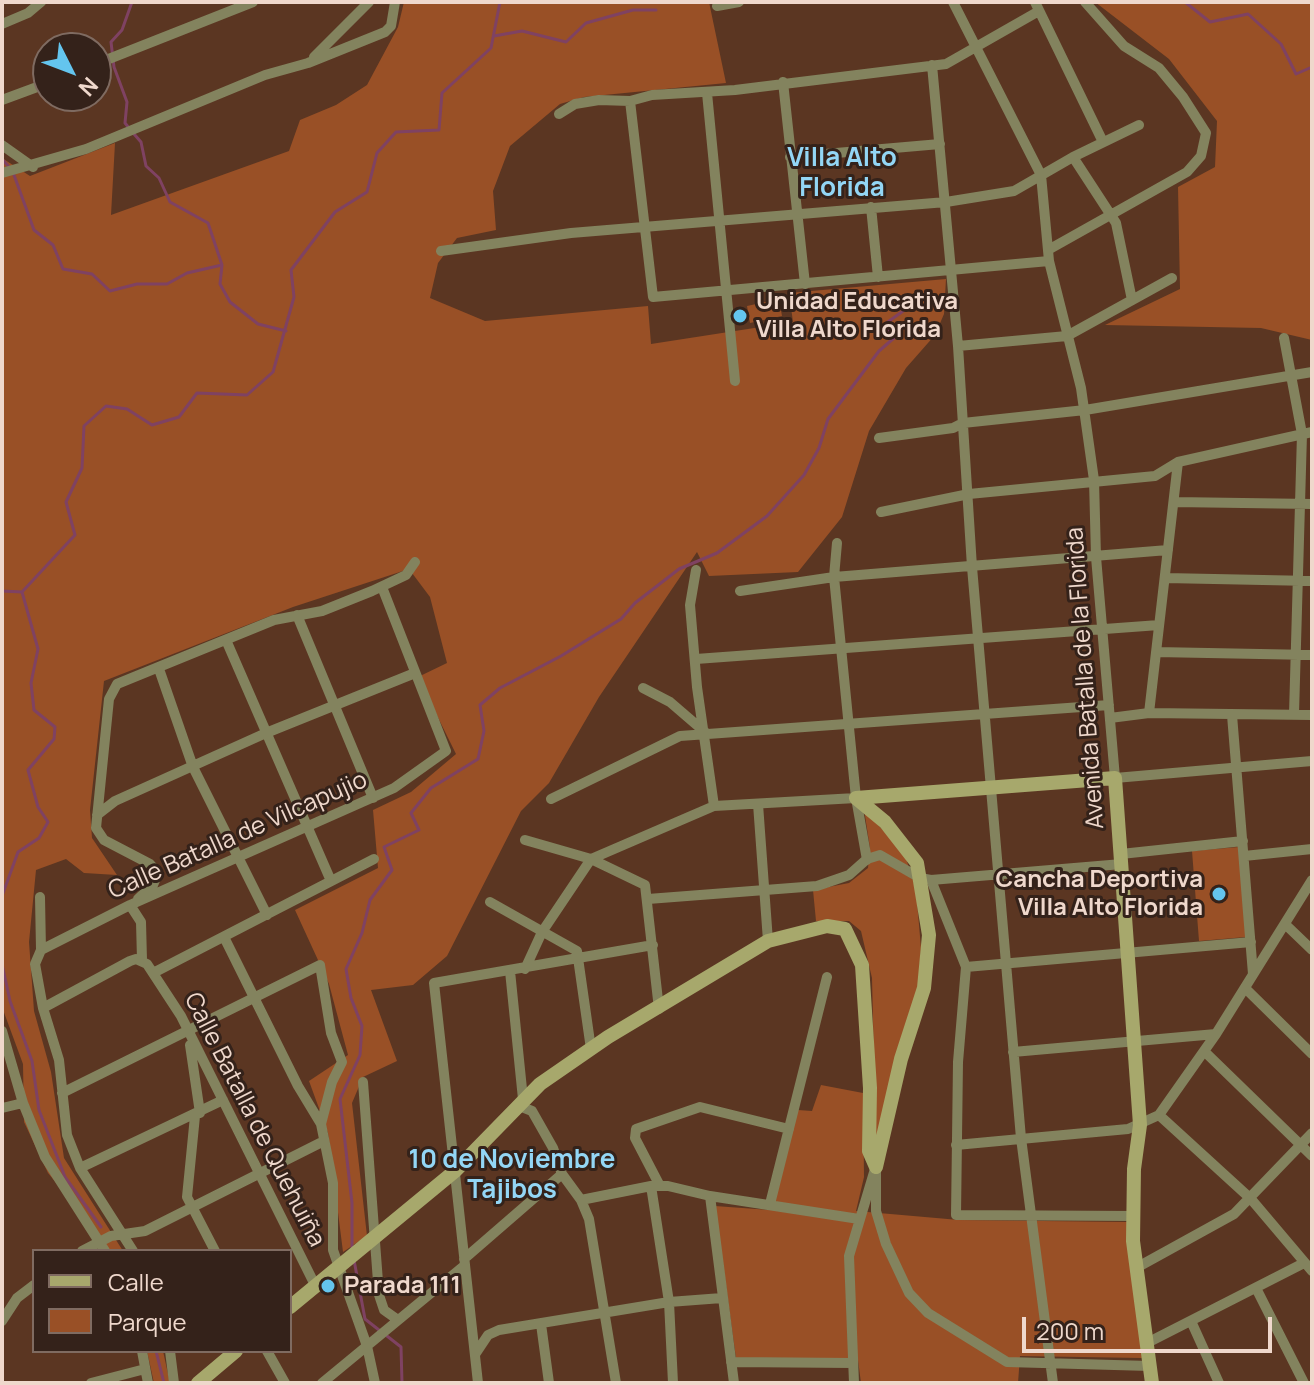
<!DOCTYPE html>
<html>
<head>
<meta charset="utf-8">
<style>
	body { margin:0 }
	#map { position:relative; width:1314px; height:1385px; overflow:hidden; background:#5b3622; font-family:Manrope,sans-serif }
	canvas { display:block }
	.frame { position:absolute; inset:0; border:4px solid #efd8cc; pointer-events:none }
	.legend { position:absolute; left:32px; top:1249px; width:260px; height:104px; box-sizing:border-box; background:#34221a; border:2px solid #7f6b61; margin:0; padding:10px 14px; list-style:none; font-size:24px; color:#efd8cc }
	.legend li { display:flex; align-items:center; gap:16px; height:40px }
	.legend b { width:40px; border:2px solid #7f6b61 }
	.north { position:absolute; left:32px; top:32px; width:80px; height:80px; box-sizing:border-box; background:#34221a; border:2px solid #7f6b61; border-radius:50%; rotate:132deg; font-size:22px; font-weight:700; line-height:32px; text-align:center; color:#efd8cc }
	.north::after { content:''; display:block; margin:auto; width:28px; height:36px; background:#64c5ee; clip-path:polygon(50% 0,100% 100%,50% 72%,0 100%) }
	.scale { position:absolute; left:1022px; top:1317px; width:250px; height:36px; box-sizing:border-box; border:4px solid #efd8cc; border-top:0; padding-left:10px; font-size:24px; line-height:28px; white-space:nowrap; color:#efd8cc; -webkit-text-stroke:6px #34221a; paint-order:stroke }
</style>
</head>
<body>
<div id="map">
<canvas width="1314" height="1385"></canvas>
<div class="frame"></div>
<ul class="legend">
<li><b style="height:10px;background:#a7a86c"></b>Calle</li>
<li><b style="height:22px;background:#995026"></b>Parque</li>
</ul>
<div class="north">N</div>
<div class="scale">200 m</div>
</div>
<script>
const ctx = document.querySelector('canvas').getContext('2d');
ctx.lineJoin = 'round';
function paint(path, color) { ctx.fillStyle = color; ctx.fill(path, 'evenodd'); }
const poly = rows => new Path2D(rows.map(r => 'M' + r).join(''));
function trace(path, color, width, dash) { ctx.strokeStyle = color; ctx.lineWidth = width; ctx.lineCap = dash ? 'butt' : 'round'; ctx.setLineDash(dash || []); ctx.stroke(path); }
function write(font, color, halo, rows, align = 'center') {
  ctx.font = font + ' Manrope,sans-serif'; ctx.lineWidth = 6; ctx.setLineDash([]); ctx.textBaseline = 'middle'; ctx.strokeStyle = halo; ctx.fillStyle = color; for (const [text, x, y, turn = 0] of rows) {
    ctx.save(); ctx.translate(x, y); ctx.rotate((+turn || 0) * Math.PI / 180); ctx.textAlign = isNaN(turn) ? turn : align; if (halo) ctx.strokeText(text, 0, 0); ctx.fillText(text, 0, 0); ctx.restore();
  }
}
paint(poly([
	[404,2,709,2,726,83,584,97,560,104,510,146,493,191,496,230,457,238,438,263,430,298,485,321,648,306,651,344,793,322,789,293,946,279,944,314,935,335,906,368,869,431,842,517,798,572,709,576,697,552,599,697,549,783,521,811,447,956,413,985,371,990,397,1061,363,1077,352,1103,367,1236,343,1252,328,1133,309,1081,348,1055,329,984,295,910,378,868,373,810,411,792,456,754,418,677,447,663,430,597,409,569,293,607,104,681,90,810,92,838,117,875,84,873,66,859,36,870,29,942,34,1011,51,1072,64,1158,123,1251,106,1251,83,1215,48,1173,24,1122,23,1064,2,1007,2,158,30,176,115,143,111,215,289,151,300,120,336,105,367,85,398,27],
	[1095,2,1312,2,1312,340,1261,328,1105,325,1180,289,1178,187,1215,167,1217,121,1169,59],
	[779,299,782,316,750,323,747,306],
	[864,809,905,855,916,890,921,948,918,990,876,1149,872,978,861,931,849,921,816,921,813,890,849,883,868,868,870,848],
	[1239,847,1246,937,1199,941,1192,851],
	[821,1085,863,1093,864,1177,856,1211,959,1220,1128,1222,1142,1358,1020,1356,1018,1383,861,1383,858,1360,736,1358,715,1206,770,1210,798,1110,812,1111],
	[147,1351,163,1351,170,1383,154,1383]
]), '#995026');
trace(poly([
	[1185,2,1210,22,1248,14,1281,44,1296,74,1312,67],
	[494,36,522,31,566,42,586,23,633,10,656,10],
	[129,128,125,123,127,102,114,67,111,42,122,30,132,2],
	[134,134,141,142,146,166,159,178,170,202,208,223,222,265,220,284,230,302,258,324,286,331],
	[2,159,10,168],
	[14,175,34,230,53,245,63,269,92,274,110,291,137,284,167,284,187,273,222,265],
	[2,591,22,592],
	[2,896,18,852,39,838,48,822,38,807,28,770,54,739,55,727,34,710,31,683,38,649,22,592,75,535,66,502,82,468,84,426,106,406,127,409,152,425,179,417,197,393,247,395,273,372,294,297,291,270,335,212,367,192,377,153,396,132,439,130,442,93,491,48,500,2],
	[2,964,10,1001,32,1061,39,1110,65,1177,101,1227],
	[352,1249,352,1203,340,1099,360,1055,362,1026,351,998,346,969,362,933,370,900,392,870,384,847,419,830,411,813,431,788,478,759,484,731,480,705,500,688,561,656,621,619,635,603,679,569,717,553,767,516,804,475,819,448,828,419,879,351,894,338,885,324,924,296],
	[354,1260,365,1319,379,1330],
	[387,1336,401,1347,402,1383],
	[156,1351,164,1383]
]), '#7f4262', 3);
trace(poly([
	[953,2,1041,175,1049,261,1081,388,1094,480,1096,557,1115,778,1312,761],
	[1035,2,1103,142],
	[717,6,739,2],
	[2,24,28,13,41,2],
	[314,57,369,2],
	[96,64,253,2],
	[932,65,958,346,972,567,1021,1138,1053,1383],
	[783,82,805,284],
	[707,93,735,381],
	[2,100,48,83],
	[630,101,653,297,1049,261],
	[559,114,575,104,599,100,630,101,652,95,735,90,946,64,1039,11],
	[2,145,33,167],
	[790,157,940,144],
	[1073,157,1116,223,1132,300],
	[2,173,86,149,265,75,308,63,385,32,391,26,395,2],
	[871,207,878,277],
	[1048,250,1187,172,1201,156,1206,133,1183,97,1159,68,1124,46,1085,2],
	[441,251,571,233,946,202,1014,191,1073,157,1139,125],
	[1284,338,1302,434,1294,714],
	[958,346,1067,336,1172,278],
	[879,438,953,428,963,423,1085,410,1312,372],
	[1174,502,1312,504],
	[881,512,969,494,1155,476,1178,462,1312,432],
	[837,543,834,577,856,798,867,860],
	[696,570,690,605,697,687,714,806],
	[1165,578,1312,581],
	[740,591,834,577,1168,550],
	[297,615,373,798],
	[226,640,331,881],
	[1156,652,1312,655],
	[696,659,1159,625],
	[159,669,193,767,267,915],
	[643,688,670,702,706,733],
	[1149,713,1178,462],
	[1232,715,1253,974],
	[1110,718,1149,713,1312,715],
	[551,799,680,736,1109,705],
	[758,804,768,941],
	[97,815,115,801,266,733,415,673],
	[525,840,591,859,645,885,659,1009],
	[1121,854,1243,841],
	[1244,856,1312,849],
	[931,880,966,967,958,1062,956,1215,1134,1216],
	[40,897,41,950,35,964,43,1008,59,1060,67,1135,80,1168,133,1251],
	[138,899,153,885,158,873,150,864,104,840,96,828,109,699,117,684,274,620,322,611,372,591,406,575,415,562],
	[648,899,817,886,849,875,867,859,880,855,920,878,931,880,1122,864],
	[490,902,577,951,591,1049],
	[130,905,141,922,142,960],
	[1285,924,1312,950],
	[224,937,298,1086,321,1124,333,1183,333,1250,367,1346,375,1383],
	[41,950,130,905,394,788,446,751,382,587],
	[966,967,1251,942],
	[525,969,542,932,591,859,714,806,856,798],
	[510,971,523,1099],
	[155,972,374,859],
	[1245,988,1312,1054],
	[43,1008,130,961,136,959,147,964,181,1016,316,1287],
	[2,1031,23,1103,45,1157,105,1251],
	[190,1045,200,1113],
	[1204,1051,1312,1156],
	[1013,1052,1216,1034],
	[363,1082,379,1295,384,1310,398,1320],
	[62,1093,320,965,331,1033,342,1062,332,1082,321,1124],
	[2,1108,23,1103],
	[515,1109,522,1107,532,1111,553,1148,562,1174,581,1200,589,1219,616,1383],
	[1159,1115,1251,1199,1312,1271],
	[195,1116,187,1197,215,1251],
	[956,1145,1128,1129,1159,1115,1216,1034,1312,880],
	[876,1167,876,1211,886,1244,909,1293,928,1313,1007,1362,1150,1366],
	[80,1168,223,1100],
	[651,1186,669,1302,673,1383],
	[660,1186,635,1138,636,1129,700,1107,789,1129],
	[710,1196,734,1383],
	[581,1200,651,1186,668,1186,710,1196,859,1219],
	[770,1204,827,977],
	[82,1251,111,1236,145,1231,324,1141],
	[464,1259,562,1174],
	[1136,1268,1234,1214,1312,1133],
	[1256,1288,1304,1383],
	[2,1321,17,1298,34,1285],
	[1191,1321,1219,1383],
	[541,1324,549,1383],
	[1147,1343,1304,1263],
	[142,1351,148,1383],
	[170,1351,174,1383],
	[267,1351,285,1383],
	[476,1353,488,1335,499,1330,669,1302,722,1298],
	[731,1362,853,1363],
	[91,1383,145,1369],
	[322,1383,465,1265],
	[478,1383,434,983,653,945],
	[854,1383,849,1256,875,1169]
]), '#83835e', 10);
trace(poly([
	[856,798,1115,778,1140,1125,1134,1169,1133,1241,1152,1383],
	[856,798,885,822,917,863,929,935,924,988,901,1059,876,1167],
	[290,1307,455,1171,540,1084,608,1037,768,941,827,926,845,929,862,965,870,1088,869,1151,876,1167],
	[198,1383,236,1351]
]), '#a7a86c', 14);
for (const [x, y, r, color] of [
	[740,316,8,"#64c5ee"],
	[1219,894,8,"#64c5ee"],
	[328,1286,8,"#64c5ee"]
]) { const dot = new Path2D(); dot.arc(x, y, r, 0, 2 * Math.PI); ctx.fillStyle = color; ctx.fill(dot); trace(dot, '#34221a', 3); }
write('bold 24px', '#efd8cc', '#34221a', [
	["Unidad Educativa",756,302],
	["Villa Alto Florida",756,330],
	["Cancha Deportiva",1203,880,"right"],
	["Villa Alto Florida",1203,908,"right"],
	["Parada 111",344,1286]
], 'left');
write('24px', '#efd8cc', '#34221a', [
	["Avenida Batalla de la Florida",1086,678,-94],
	["Calle Batalla de Vilcapujio",238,836,-24],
	["Calle Batalla de Quehuiña",254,1120,63]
]);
write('bold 26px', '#93d6f5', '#34221a', [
	["Villa Alto",842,159],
	["Florida",842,189],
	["10 de Noviembre",512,1161],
	["Tajibos",512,1191]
]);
</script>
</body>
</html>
